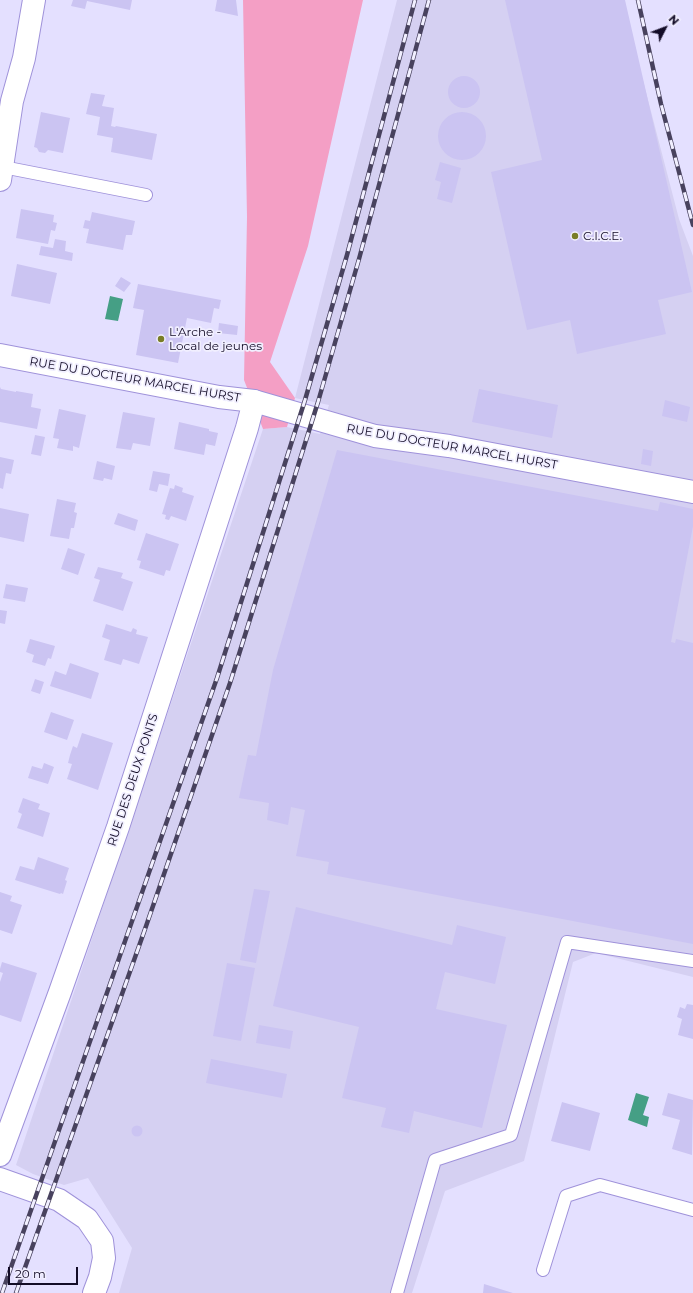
<!DOCTYPE html>
<html>
<head>
<meta charset="utf-8">
<style>
	body { margin:0 }
	#map { position:relative; width:693px; height:1293px; overflow:hidden; background:#e4e0ff; font-family:Montserrat,sans-serif }
	canvas { display:block }
	.north { position:absolute; left:645px; top:8px; width:40px; height:40px; -webkit-text-stroke:3px #f1efff; paint-order:stroke; rotate:48deg; font-size:11px; font-weight:700; line-height:16px; text-align:center; color:#130c27 }
	.north::after { content:''; display:block; margin:auto; width:14px; height:18px; background:#130c27; clip-path:polygon(50% 0,100% 100%,50% 72%,0 100%) }
	.scale { position:absolute; left:8px; top:1267px; width:70px; height:18px; box-sizing:border-box; border:2px solid #130c27; border-top:0; padding-left:5px; font-size:12px; line-height:14px; white-space:nowrap; color:#130c27; -webkit-text-stroke:3px #f1efff; paint-order:stroke }
</style>
</head>
<body>
<div id="map">
<canvas width="693" height="1293"></canvas>
<div class="north">N</div>
<div class="scale">20 m</div>
</div>
<script>
const ctx = document.querySelector('canvas').getContext('2d');
ctx.lineJoin = 'round';
function paint(path, color) { ctx.fillStyle = color; ctx.fill(path, 'evenodd'); }
const poly = rows => new Path2D(rows.map(r => 'M' + r).join(''));
function trace(path, color, width, dash) { ctx.strokeStyle = color; ctx.lineWidth = width; ctx.lineCap = dash ? 'butt' : 'round'; ctx.setLineDash(dash || []); ctx.stroke(path); }
function write(font, color, halo, rows, align = 'center') {
  ctx.font = font + ' Montserrat,sans-serif'; ctx.lineWidth = 3.5; ctx.setLineDash([]); ctx.textBaseline = 'middle'; ctx.strokeStyle = halo; ctx.fillStyle = color; for (const [text, x, y, turn = 0] of rows) {
    ctx.save(); ctx.translate(x, y); ctx.rotate((+turn || 0) * Math.PI / 180); ctx.textAlign = isNaN(turn) ? turn : align; if (halo) ctx.strokeText(text, 0, 0); ctx.fillText(text, 0, 0); ctx.restore();
  }
}
paint(poly([
	[397,0,622,0,679,219,693,256,693,977,596,953,573,962,524,1161,445,1191,412,1293,119,1293,132,1248,88,1178,64,1185,33,1174,16,1165,263,429,287,427,320,434,329,405,295,398]
]), '#d5d0f2');
paint(poly([
	[243,0,363,0,308,246,270,362,295,398,287,427,263,429,244,380,247,217]
]), '#f49fc5');
paint(poly([
	[110,296,123,299,118,321,105,319],
	[636,1093,649,1097,643,1115,649,1117,647,1127,628,1120]
]), '#459f85');
paint(poly([
	[73,0,132,0,130,10,87,1,85,9,71,6],
	[217,0,236,0,238,16,215,11],
	[505,0,625,0,692,292,658,300,666,334,577,354,570,320,527,330,491,172,542,160],
	'448 92a16 16 0 1 1 32 0a16 16 0 1 1-32 0Z',
	[91,93,105,95,102,106,114,108,111,126,115,127,116,126,157,134,152,160,111,152,113,138,97,135,100,117,86,114],
	[41,112,70,118,63,153,48,150,45,153,39,152,37,148,34,147],
	'438 136a24 24 0 1 1 48 0a24 24 0 1 1-48 0Z',
	[440,162,461,168,452,203,437,199,441,182,435,180],
	[21,209,54,215,53,222,57,223,55,231,51,230,48,244,16,238],
	[92,212,135,221,132,235,126,235,123,250,86,243,89,229,83,228,85,220,90,221],
	[55,239,66,241,65,251,73,253,72,261,39,255,41,246,53,248],
	[17,264,57,273,50,304,11,296],
	[121,277,131,283,124,292,115,286],
	[138,284,221,300,219,309,214,308,211,323,187,318,178,363,136,355,144,310,133,308],
	[219,323,238,326,237,335,218,333],
	[0,387,1,389,16,392,16,391,33,394,31,407,41,409,37,429,0,422],
	[479,389,558,405,552,438,472,422],
	[665,400,690,407,687,422,662,416],
	[59,409,86,415,79,448,73,446,73,451,57,448,59,439,53,438],
	[123,412,155,418,150,446,133,443,131,450,116,448],
	[179,422,209,429,209,431,218,433,215,446,206,444,204,455,174,449],
	[35,435,45,437,41,456,31,454],
	[643,449,653,451,651,466,641,464],
	[337,450,658,511,660,502,693,509,693,526,671,642,675,643,676,639,693,643,693,944,327,874,329,862,296,856,305,810,291,807,288,825,267,820,269,803,239,798,248,755,256,756,273,670],
	[0,457,14,460,11,474,6,473,3,489,0,488],
	[97,461,115,466,112,480,104,478,103,481,93,479],
	[153,471,170,474,168,486,159,484,157,492,149,490],
	[175,485,183,488,182,492,194,496,186,521,171,516,169,520,165,519,166,515,162,514,170,488,174,489],
	[57,499,76,503,74,512,77,513,74,528,71,528,69,539,50,536],
	[0,508,29,514,24,542,0,537],
	[118,513,138,520,135,531,114,524],
	[146,533,179,544,170,571,166,570,164,576,139,568,141,561,137,560],
	[68,548,85,554,78,575,61,569],
	[98,567,123,573,121,578,133,582,123,611,93,601,100,580,94,578],
	[6,584,28,588,25,602,3,598],
	[0,610,7,611,5,624,0,623],
	[106,624,131,632,133,628,137,630,136,634,148,637,139,664,123,659,121,665,104,660,110,640,102,637],
	[30,639,55,646,51,659,48,658,45,666,32,662,34,655,26,652],
	[70,663,99,673,91,699,50,686,55,671,66,675],
	[35,679,44,682,40,694,31,691],
	[51,712,74,720,67,740,44,732],
	[82,733,113,743,98,790,67,779,72,764,68,763,70,755,73,746,77,748],
	[44,763,54,767,48,784,28,778,32,766,42,769],
	[23,798,40,804,38,809,50,813,43,837,17,828,22,814,18,812],
	[38,857,69,868,65,880,67,881,63,894,61,893,60,894,15,880,20,866,34,870],
	[254,889,270,891,256,963,240,960],
	[0,892,12,896,10,901,22,905,12,934,0,930],
	[296,907,452,945,457,925,506,937,495,984,445,972,436,1009,507,1025,482,1128,414,1111,409,1133,381,1127,386,1108,342,1098,359,1027,273,1006],
	[2,962,37,973,21,1022,0,1015,0,982,3,973,0,972,0,969],
	[227,963,255,968,241,1041,213,1036],
	[687,1004,693,1005,693,1039,678,1035,682,1019,677,1017,680,1007,685,1009],
	[259,1025,293,1031,290,1049,256,1043],
	[211,1059,287,1074,282,1098,206,1083],
	[668,1093,693,1100,692,1155,672,1149,680,1120,662,1115],
	[562,1102,600,1113,590,1151,551,1141],
	'131.5 1131a5.5 5.5 0 1 1 11 0a5.5 5.5 0 1 1-11 0Z',
	[484,1284,513,1293,483,1293]
]), '#cbc4f2');
const lane = poly([
	[3,167,146,195],
	[543,1270,566,1196,600,1185,693,1210],
	[397,1293,435,1160,511,1135,567,942,693,961]
]);
const street = poly([
	[0,180,12,101,24,58,34,0],
	[0,1155,60,992,118,827,247,428,254,401],
	[0,1179,59,1200,87,1219,102,1241,104,1258,100,1277,94,1293]
]);
const secondary = poly([
	[0,355,219,397,254,401,375,436,449,446,693,492]
]);
trace(lane, '#9f92da', 14);
trace(street, '#9f92da', 24);
trace(secondary, '#9f92da', 24);
trace(lane, '#fff', 12);
trace(street, '#fff', 22);
trace(secondary, '#fff', 22);
const rail = poly([
	[638,0,661,104,693,225],
	[2,1293,217,678,305,400,347,255,415,0],
	[16,1293,144,932,230,683,318,402,359,259,429,0]
]);
trace(rail, '#48425e', 4.5);
trace(rail, '#f1efff', 3, [9]);
for (const [x, y, r, color] of [
	[575,236,4,"#797d26"],
	[161,339,4,"#797d26"]
]) { const dot = new Path2D(); dot.arc(x, y, r, 0, 2 * Math.PI); ctx.fillStyle = color; ctx.fill(dot); trace(dot, '#f1efff', 1.5); }
write('12px', '#130c27', '#f1efff', [
	["C.I.C.E.",583,236],
	["L'Arche -",169,332],
	["Local de jeunes",169,346]
], 'left');
write('12px', '#130c27', '#f1efff', [
	["RUE DU DOCTEUR MARCEL HURST",135,380,10],
	["RUE DU DOCTEUR MARCEL HURST",452,447,10],
	["RUE DES DEUX PONTS",133,780,-72]
]);
</script>
</body>
</html>
